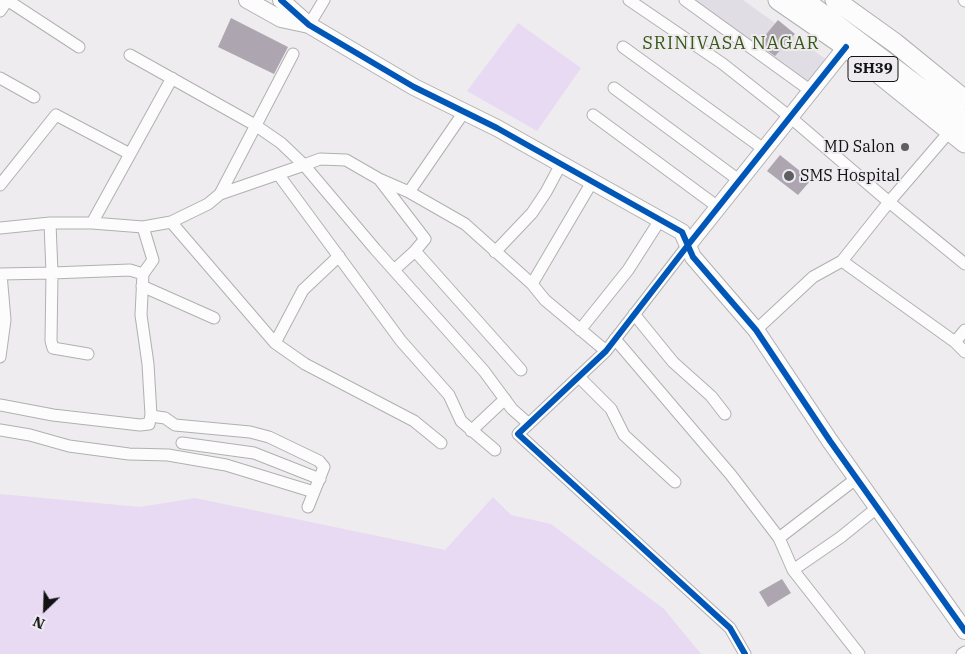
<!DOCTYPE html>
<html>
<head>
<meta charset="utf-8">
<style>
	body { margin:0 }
	#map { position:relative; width:965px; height:654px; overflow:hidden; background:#eeecef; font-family:"IBM Plex Serif",serif }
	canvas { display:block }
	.north { position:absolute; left:20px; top:584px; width:50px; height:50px; -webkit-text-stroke:4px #eeebf0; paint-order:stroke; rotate:204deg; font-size:14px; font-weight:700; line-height:20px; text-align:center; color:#121113 }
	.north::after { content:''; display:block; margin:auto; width:18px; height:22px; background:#121113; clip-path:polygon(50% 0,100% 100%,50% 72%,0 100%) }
</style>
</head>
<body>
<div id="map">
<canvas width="965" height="654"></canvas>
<div class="north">N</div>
</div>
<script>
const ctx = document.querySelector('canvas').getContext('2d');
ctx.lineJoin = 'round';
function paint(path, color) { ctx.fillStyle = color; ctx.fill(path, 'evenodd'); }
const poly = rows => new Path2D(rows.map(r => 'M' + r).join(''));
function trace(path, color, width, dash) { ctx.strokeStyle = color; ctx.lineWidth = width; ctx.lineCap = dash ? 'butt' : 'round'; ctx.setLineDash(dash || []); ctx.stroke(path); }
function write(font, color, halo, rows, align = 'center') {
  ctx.font = font + ' "IBM Plex Serif",serif'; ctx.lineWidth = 4; ctx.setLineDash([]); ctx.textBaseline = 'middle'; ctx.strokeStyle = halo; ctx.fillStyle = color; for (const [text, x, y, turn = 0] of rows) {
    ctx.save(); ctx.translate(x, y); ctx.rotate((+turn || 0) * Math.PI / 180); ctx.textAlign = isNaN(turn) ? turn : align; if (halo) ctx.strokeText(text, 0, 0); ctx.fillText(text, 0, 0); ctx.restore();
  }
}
paint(poly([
	[680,0,743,0,827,60,804,92]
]), '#e1dde5');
paint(poly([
	[518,23,581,68,537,131,467,91],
	[0,494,140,507,195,498,445,550,493,497,511,515,551,524,664,609,701,654,0,654]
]), '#e8daf3');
paint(poly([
	[231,18,288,47,274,74,218,47],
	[778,20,795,34,775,56,758,44],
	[780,155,811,180,798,195,767,171],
	[782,579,791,593,768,607,759,592]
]), '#ada6b1');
const street = poly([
	[7,0,79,47],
	[629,0,723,64,790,117,889,202,842,261],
	[685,0,811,91],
	[964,0,965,1],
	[0,11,7,1,5,0],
	[309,25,324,0],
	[623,47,765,150],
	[130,55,255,125,281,143,304,165,320,159,346,160,379,179,409,192,465,224,532,284,545,300,606,351],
	[0,78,34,97],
	[614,88,740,181],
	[593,115,718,207],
	[950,131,889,202,965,264],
	[278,174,401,341,449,395,461,421,495,450],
	[379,179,425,239,415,251,521,370],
	[0,185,56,115,130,154],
	[409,192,464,112],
	[220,194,293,54],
	[171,222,275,343,305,364,414,421,441,443],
	[50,223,52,273,130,270,143,274],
	[92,223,172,78],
	[0,228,50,223,92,223,143,227,171,222,208,204,220,194,304,165,375,249,484,371,512,409,529,424],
	[688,245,606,351,518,434,730,628,745,654],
	[495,252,532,213,546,192,561,164],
	[394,270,415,251],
	[0,274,52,273,51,341,53,348,88,354],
	[532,284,592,182],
	[142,286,214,318],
	[634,314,673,362,711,396,725,414],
	[580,330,628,270,660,220],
	[756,330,813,277,842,261,955,342,965,352],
	[615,339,731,475,779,538,793,570,859,654],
	[955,342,965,330],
	[275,343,303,290,339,256],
	[0,357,5,320,1,274],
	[579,377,611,409,624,435,675,482],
	[0,405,53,415,140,425,149,424,151,415,148,364,141,315,143,274,153,260,143,227],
	[151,416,165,418,175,425,250,432,269,437,319,461,324,467,308,507],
	[0,430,30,435,69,446,129,454,168,455,226,465,314,492],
	[471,431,505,399],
	[182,443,254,453,320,479],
	[779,538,857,478],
	[793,570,841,537,878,507],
	[962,654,965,652]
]);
const secondary = poly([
	[247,0,281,19,309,25],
	[281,0,309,25,414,87,497,128,682,232,693,257,756,330,830,441,965,631],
	[688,245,846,47]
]);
const primary = poly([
	[778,0,846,47,965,143],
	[804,0,965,122],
	[835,0,895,43,965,100]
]);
trace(street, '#b1b0b1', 13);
trace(secondary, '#b1b0b1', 18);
trace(primary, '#b1b0b1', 21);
trace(street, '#fcfcfd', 11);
trace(secondary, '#fcfcfd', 16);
trace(primary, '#fcfcfd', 19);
trace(poly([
	[281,0,309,25,414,87,497,128,682,232,693,257,756,330,830,441,965,631],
	[745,654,730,628,518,434,606,351,688,245,846,47]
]), '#0057b8', 6);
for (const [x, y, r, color] of [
	[905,147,5,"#5f5e60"],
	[789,176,6,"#5f5e60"]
]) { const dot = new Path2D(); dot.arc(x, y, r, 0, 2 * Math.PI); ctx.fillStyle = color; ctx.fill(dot); trace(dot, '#eeebf0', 2); }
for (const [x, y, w] of [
	[873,69,50]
]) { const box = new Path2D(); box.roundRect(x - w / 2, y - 12.5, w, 25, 4); ctx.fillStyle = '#eeebf0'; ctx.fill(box); trace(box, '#121113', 1); }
write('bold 15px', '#121113', null, [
	["SH39",873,69]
]);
write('16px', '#121113', '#eeebf0', [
	["MD Salon",895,147],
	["SMS Hospital",800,176,"left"]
], 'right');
ctx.letterSpacing = '1px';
write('18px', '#3b5916', '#eeebf0', [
	["SRINIVASA NAGAR",731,44]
]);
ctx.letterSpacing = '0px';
</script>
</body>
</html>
